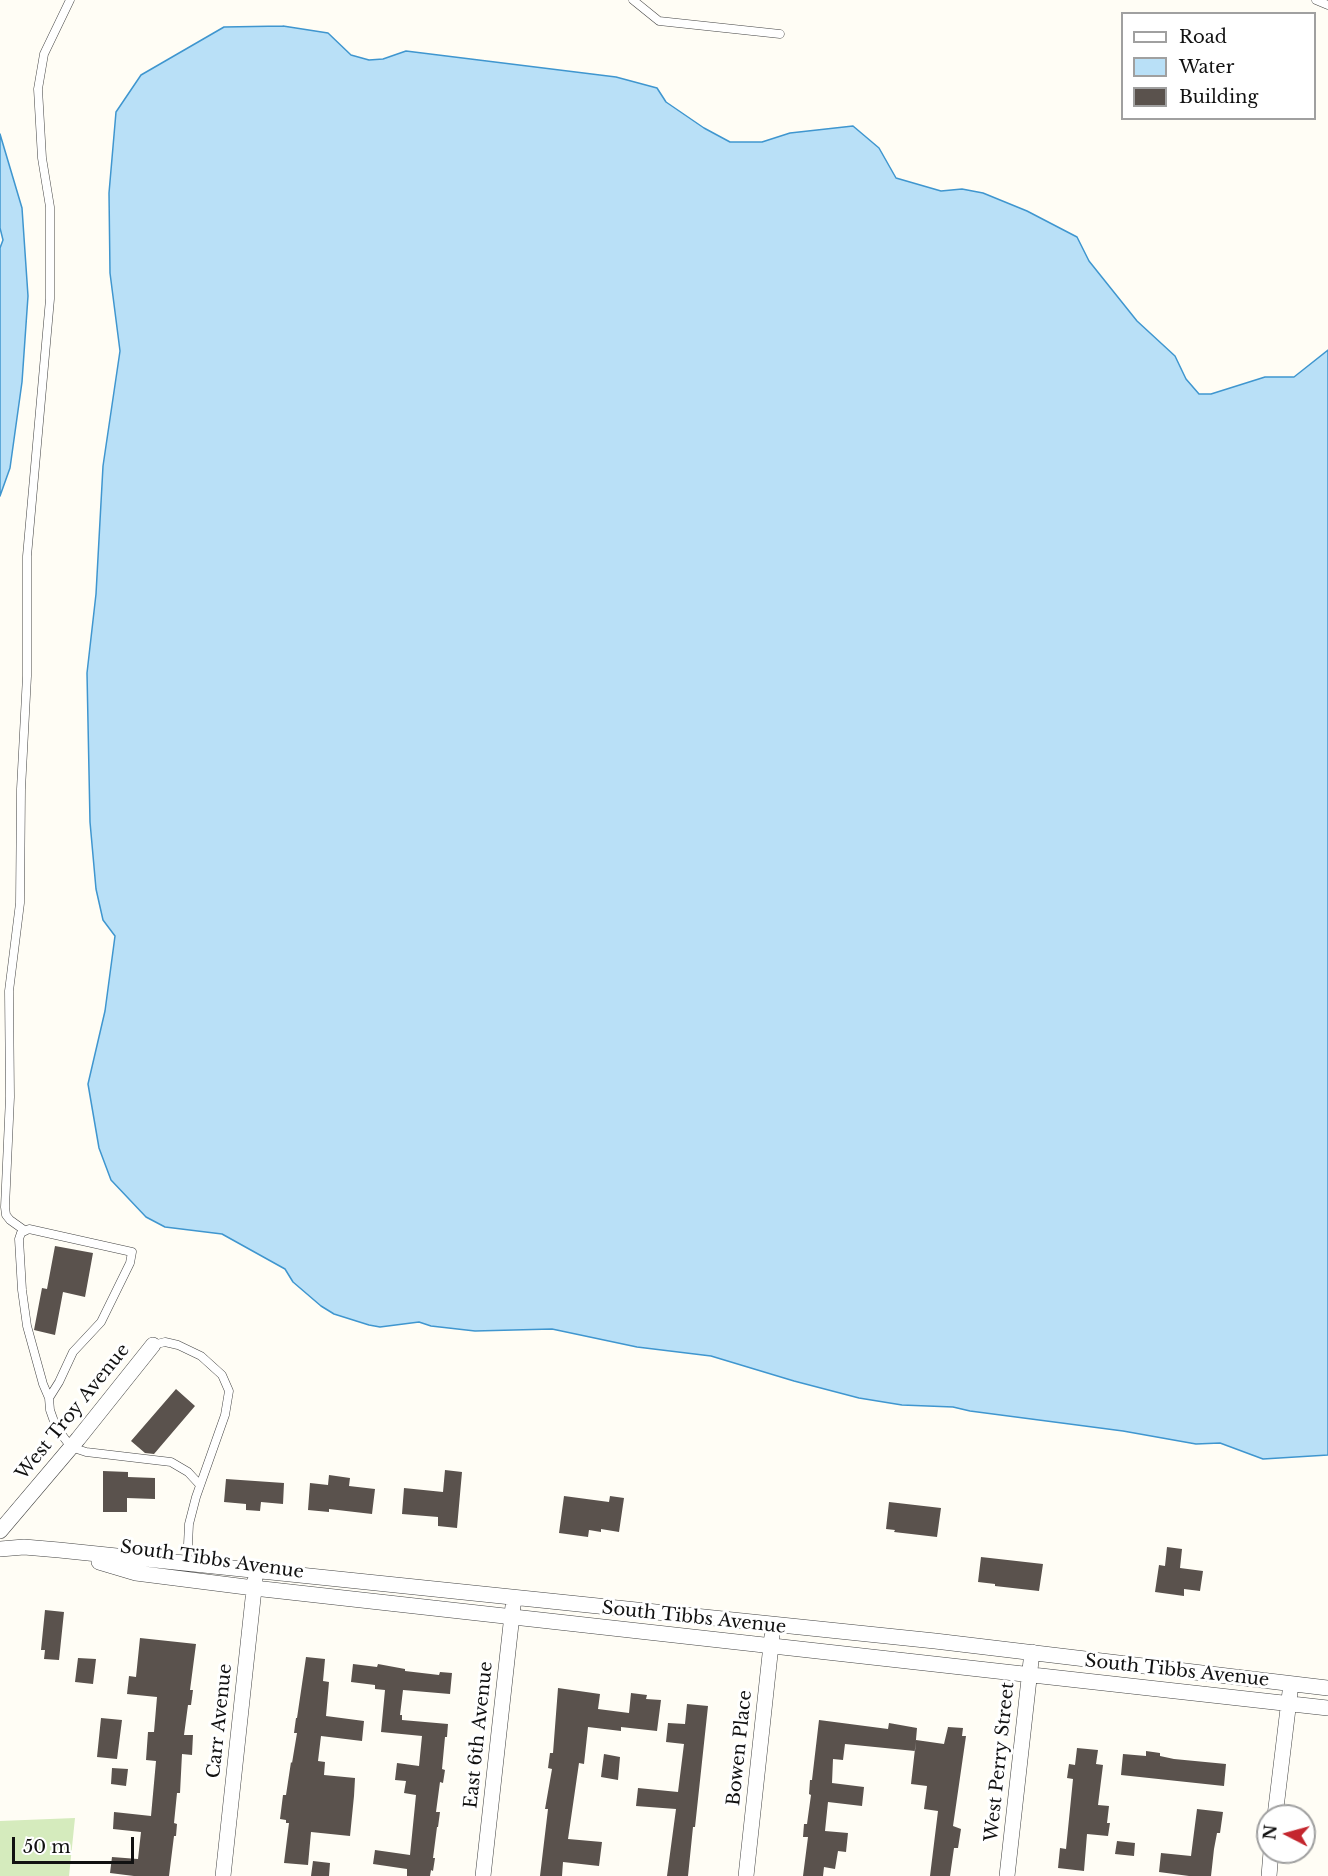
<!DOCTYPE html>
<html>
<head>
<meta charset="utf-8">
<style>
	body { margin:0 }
	#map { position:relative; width:1328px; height:1876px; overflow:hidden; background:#fffdf5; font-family:"Libre Baskerville",serif }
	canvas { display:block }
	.legend { position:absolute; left:1121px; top:12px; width:195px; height:108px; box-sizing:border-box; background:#fff; border:2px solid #a0a0a0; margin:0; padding:8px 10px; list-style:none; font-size:18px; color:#111 }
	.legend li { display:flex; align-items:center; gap:12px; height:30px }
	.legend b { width:30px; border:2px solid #a0a0a0 }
	.north { position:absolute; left:1256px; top:1804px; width:60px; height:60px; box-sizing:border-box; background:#fff; border:2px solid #a0a0a0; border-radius:50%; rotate:276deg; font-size:16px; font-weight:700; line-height:24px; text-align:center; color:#111 }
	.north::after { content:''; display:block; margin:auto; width:21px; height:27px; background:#c4262e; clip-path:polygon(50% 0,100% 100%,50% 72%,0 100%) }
	.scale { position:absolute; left:12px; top:1837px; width:122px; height:27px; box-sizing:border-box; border:3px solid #111; border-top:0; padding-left:8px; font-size:18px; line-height:21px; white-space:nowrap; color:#111; -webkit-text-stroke:4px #fff; paint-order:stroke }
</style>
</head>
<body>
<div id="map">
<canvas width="1328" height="1876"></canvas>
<ul class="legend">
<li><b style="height:8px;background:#fff"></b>Road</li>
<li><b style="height:16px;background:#b9e0f7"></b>Water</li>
<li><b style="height:16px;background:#5a524d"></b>Building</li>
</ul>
<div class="north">N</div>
<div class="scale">50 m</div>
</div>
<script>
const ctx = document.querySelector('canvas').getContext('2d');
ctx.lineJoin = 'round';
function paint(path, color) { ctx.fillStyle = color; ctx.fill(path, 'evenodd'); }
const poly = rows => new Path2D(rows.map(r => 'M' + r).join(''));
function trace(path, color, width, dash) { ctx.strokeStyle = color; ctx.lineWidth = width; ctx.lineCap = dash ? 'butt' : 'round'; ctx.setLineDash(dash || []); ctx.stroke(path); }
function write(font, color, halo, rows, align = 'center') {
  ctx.font = font + ' "Libre Baskerville",serif'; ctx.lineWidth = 6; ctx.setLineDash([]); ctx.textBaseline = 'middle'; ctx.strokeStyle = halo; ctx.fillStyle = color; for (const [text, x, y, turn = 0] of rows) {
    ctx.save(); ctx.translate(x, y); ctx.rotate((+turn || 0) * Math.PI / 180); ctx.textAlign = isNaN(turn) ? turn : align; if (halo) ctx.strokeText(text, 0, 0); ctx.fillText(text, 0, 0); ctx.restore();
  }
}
paint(poly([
	[75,1818,69,1876,0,1876,0,1821]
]), '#d5ebbd');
const water = poly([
	[283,26,328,33,351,55,369,60,383,59,406,51,616,77,657,88,666,102,704,128,730,142,762,142,790,133,853,126,879,148,896,178,941,191,962,189,983,193,1027,211,1077,237,1089,261,1137,321,1175,356,1186,379,1199,394,1211,394,1265,377,1294,377,1328,350,1328,1455,1263,1459,1220,1443,1196,1444,1123,1431,970,1411,953,1407,902,1405,859,1398,794,1381,711,1356,637,1347,552,1329,475,1331,431,1326,419,1322,380,1327,369,1325,334,1314,321,1306,293,1282,285,1269,222,1234,165,1227,146,1217,111,1180,99,1148,88,1084,105,1011,115,936,103,920,96,889,90,822,87,673,96,594,103,466,120,351,110,273,109,193,116,112,141,75,224,27,283,26],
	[0,134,22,208,28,296,22,382,10,468,0,496,0,248,3,240,0,228,0,134]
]);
paint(water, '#b9e0f7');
trace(water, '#3f96cf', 1.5);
paint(poly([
	[55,1246,93,1253,85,1297,63,1292,55,1335,34,1330,42,1288,47,1289],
	[176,1389,195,1406,154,1454,145,1453,131,1441],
	[445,1470,462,1472,457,1528,438,1526,438,1517,402,1514,404,1488,443,1492],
	[103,1471,128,1472,128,1477,155,1478,155,1499,127,1498,127,1512,103,1512],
	[329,1475,350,1478,349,1486,375,1489,372,1514,329,1509,329,1512,308,1510,310,1483,328,1485],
	[226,1479,284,1483,283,1504,261,1502,260,1511,246,1510,246,1504,224,1502],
	[564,1496,609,1502,610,1496,624,1498,619,1532,601,1529,601,1532,589,1530,588,1537,559,1533],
	[889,1502,941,1508,937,1537,894,1532,895,1530,886,1529],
	[1167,1547,1182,1549,1180,1568,1203,1571,1200,1591,1184,1589,1184,1596,1155,1592,1159,1565,1165,1566],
	[981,1557,1043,1564,1039,1591,995,1586,995,1584,978,1582],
	[45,1610,64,1612,59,1660,44,1659,45,1650,41,1650],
	[140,1638,196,1644,190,1690,193,1690,191,1705,188,1705,184,1735,193,1735,192,1755,182,1754,180,1793,177,1793,174,1823,177,1824,176,1836,174,1836,169,1876,134,1876,110,1873,112,1857,138,1859,141,1832,113,1829,114,1812,151,1816,156,1761,146,1760,148,1732,154,1732,157,1697,127,1694,129,1676,136,1677],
	[306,1657,325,1659,323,1681,329,1682,326,1716,364,1721,362,1741,321,1736,318,1761,325,1762,324,1775,355,1778,354,1796,350,1836,311,1832,308,1865,284,1863,289,1823,286,1823,286,1820,280,1819,283,1795,286,1795,291,1762,292,1763,297,1733,294,1733,296,1718,297,1718],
	[78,1658,96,1659,93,1684,75,1682],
	[353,1664,377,1667,378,1664,405,1669,405,1671,439,1675,440,1672,452,1673,450,1694,403,1690,400,1715,402,1715,402,1720,448,1724,447,1737,445,1737,442,1769,445,1770,443,1783,440,1782,436,1812,440,1812,438,1827,437,1827,433,1858,435,1858,433,1871,431,1870,430,1876,407,1876,407,1869,373,1864,375,1850,410,1855,416,1795,404,1793,406,1781,395,1780,397,1763,419,1766,422,1736,381,1732,385,1690,375,1689,375,1685,351,1682],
	[558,1688,600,1694,598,1709,629,1713,631,1693,647,1695,646,1699,661,1700,657,1731,621,1727,621,1731,588,1727,584,1764,579,1763,568,1839,602,1842,599,1866,563,1862,562,1876,540,1876,548,1809,545,1809,552,1769,548,1768,550,1753,553,1753],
	[687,1704,708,1706,695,1827,693,1827,688,1876,667,1876,676,1809,636,1806,638,1788,678,1792,684,1744,666,1742,668,1723,685,1724],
	[101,1718,122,1720,117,1759,97,1757],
	[819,1720,888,1729,889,1723,917,1728,915,1751,845,1744,843,1760,833,1759,832,1783,864,1787,862,1806,828,1802,825,1831,848,1833,846,1852,838,1851,835,1869,824,1867,823,1876,803,1876,808,1837,803,1837,804,1824,807,1824,811,1795,809,1794,810,1780,812,1780],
	[948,1727,963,1728,962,1736,966,1736,953,1826,961,1829,958,1848,954,1848,950,1876,930,1876,938,1811,924,1809,927,1786,911,1784,916,1740,944,1744],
	[1077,1748,1098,1750,1096,1764,1103,1765,1098,1805,1109,1806,1107,1823,1110,1823,1108,1836,1087,1834,1084,1871,1058,1868,1060,1848,1066,1849,1073,1779,1067,1778,1069,1764,1075,1765],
	[1146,1751,1160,1753,1160,1756,1174,1759,1226,1764,1224,1786,1121,1775,1123,1754,1146,1756],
	[604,1754,620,1757,618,1780,601,1777],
	[112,1768,128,1769,126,1786,111,1784],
	[1197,1809,1223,1812,1220,1833,1217,1833,1214,1849,1211,1876,1189,1876,1159,1872,1161,1853,1191,1856],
	[1117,1841,1135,1843,1134,1856,1115,1854],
	[313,1861,330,1863,329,1876,311,1876]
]), '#5a524d');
const service = poly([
	[633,0,659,21,780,34],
	[1316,0,1328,5],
	[24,1230,10,1220,6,1215,5,1207,10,1097,9,991,20,903,21,789,27,676,27,556,50,299,50,207,42,158,38,89,44,54,70,0],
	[153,1345,165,1342,178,1345,201,1356,222,1375,229,1391,225,1415,196,1497,189,1524,187,1565],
	[49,1398,59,1382,73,1352,101,1322,130,1263,132,1252,29,1229,21,1233,19,1239,22,1290,27,1326,43,1384,49,1398,50,1410,56,1427,71,1447,86,1452,171,1462,188,1472,200,1485]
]);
const minor = poly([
	[0,1531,78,1439,153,1345],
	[0,1549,24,1547,59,1550,935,1641,1328,1688],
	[99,1562,136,1573,254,1588,1328,1708],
	[1275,1816,1290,1692],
	[223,1876,255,1580],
	[483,1876,513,1606],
	[746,1876,772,1636],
	[1007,1876,1032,1652],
	[1269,1876,1271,1852]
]);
trace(service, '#444', 9);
trace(minor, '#444', 16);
trace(service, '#fff', 8);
trace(minor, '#fff', 15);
write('18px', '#111', '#fff', [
	["West Troy Avenue",73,1412,-51],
	["South Tibbs Avenue",212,1560,8],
	["South Tibbs Avenue",694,1618,6],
	["South Tibbs Avenue",1177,1671,6],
	["Carr Avenue",220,1721,-84],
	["East 6th Avenue",479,1735,-84],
	["Bowen Place",740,1748,-84],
	["West Perry Street",1000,1762,-84]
]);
</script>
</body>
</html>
